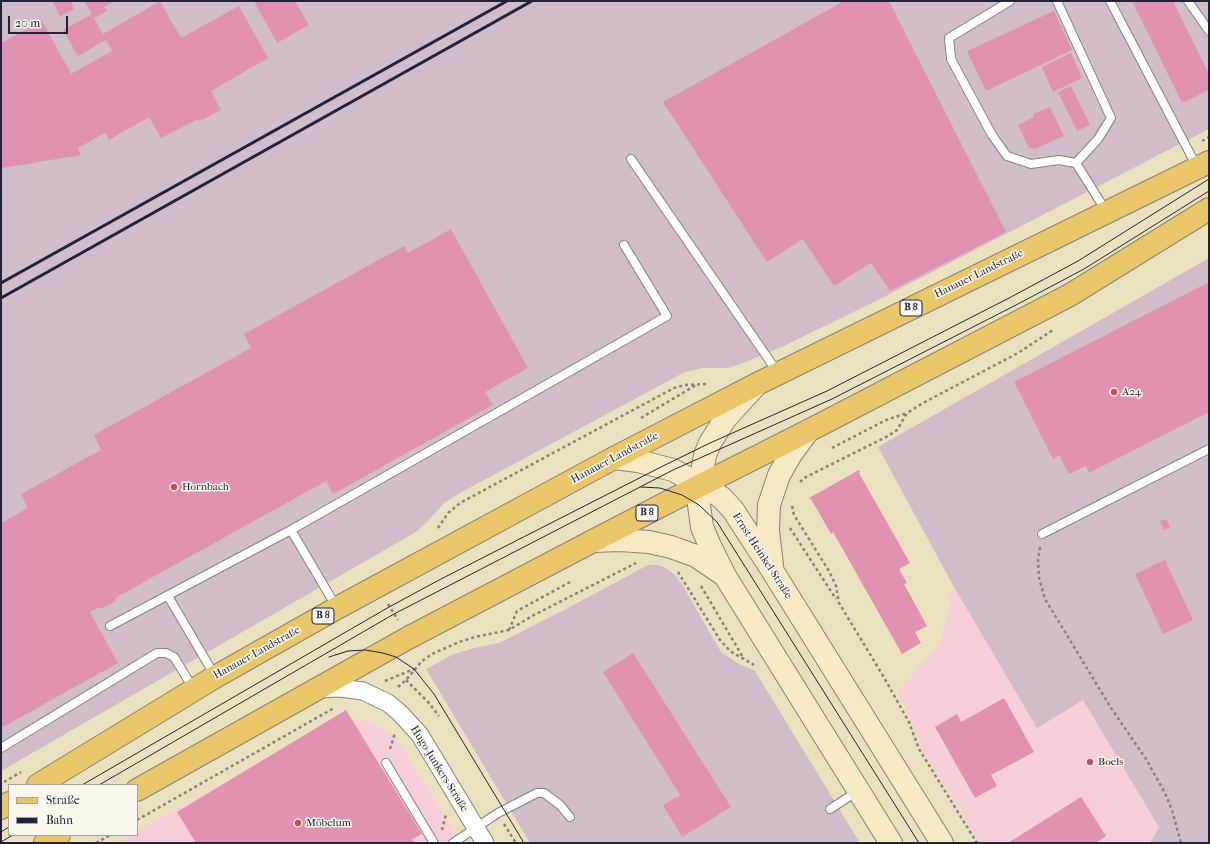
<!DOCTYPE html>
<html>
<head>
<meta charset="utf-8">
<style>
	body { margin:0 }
	#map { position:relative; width:1210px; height:844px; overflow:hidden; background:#eae2bf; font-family:"IM FELL French Canon",serif }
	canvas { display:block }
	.frame { position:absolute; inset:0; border:2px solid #22223b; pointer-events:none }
	.legend { position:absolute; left:8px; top:784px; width:130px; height:52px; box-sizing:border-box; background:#fbf7ec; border:1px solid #a4a2a5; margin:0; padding:5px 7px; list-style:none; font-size:12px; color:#22223b }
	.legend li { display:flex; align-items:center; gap:8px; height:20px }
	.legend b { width:20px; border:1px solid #a4a2a5 }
	.scale { position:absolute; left:8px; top:16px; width:60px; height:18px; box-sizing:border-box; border:2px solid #22223b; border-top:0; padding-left:5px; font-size:12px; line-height:14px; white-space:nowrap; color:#22223b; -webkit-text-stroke:3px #fbf7ec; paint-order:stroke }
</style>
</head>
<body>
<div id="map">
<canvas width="1210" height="844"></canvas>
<div class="frame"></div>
<ul class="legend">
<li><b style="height:5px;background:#e9c769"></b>Straße</li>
<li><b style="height:5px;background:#22223b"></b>Bahn</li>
</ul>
<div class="scale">20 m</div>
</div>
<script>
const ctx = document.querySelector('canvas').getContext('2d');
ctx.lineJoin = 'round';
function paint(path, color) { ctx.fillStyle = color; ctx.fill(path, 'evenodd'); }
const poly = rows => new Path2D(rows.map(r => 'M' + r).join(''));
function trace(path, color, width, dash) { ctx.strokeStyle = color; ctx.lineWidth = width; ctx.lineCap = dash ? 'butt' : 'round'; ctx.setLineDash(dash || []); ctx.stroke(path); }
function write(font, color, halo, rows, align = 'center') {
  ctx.font = font + ' "IM FELL French Canon",serif'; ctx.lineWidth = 3; ctx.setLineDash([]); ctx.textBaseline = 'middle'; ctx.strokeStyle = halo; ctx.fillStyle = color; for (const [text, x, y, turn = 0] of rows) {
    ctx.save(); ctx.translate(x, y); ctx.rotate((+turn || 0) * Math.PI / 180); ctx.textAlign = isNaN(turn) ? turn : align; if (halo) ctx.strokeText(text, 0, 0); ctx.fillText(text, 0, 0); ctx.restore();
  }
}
paint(poly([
	[954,587,1037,728,1083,700,1159,827,1150,843,980,843,923,751,898,691,940,642],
	[352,719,370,722,390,733,404,750,461,843,116,843,130,835,137,835,137,831,312,733]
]), '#f6cfd8');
paint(poly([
	[1,1,1209,1,1209,129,878,300,784,346,738,365,727,368,703,368,685,372,460,493,444,503,429,520,416,532,1,771],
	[1209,258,1209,843,1150,843,1159,827,1083,700,1037,728,954,587,878,447],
	[648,565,657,565,664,567,674,574,682,584,721,652,739,664,755,671,860,843,530,843,426,669,452,655,470,649,499,643,564,610]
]), '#d1bdca');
paint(poly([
	[52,1,73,1,71,2,74,9,60,16],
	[84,1,115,1,104,7,107,11,94,18,103,34,160,1,181,38,239,6,268,58,211,91,221,110,202,120,201,119,199,121,198,119,161,138,149,117,109,140,105,133,78,148,81,155,2,168,1,166,1,43,42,21,71,74,112,51,106,40,78,56,63,30,92,14],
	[254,1,295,1,309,25,277,43],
	[844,1,889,1,1006,232,890,291,871,263,834,286,803,239,767,262,663,102],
	[1132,1,1173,1,1209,74,1209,90,1182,103],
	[1054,11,1072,50,986,91,967,51],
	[1071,53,1082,78,1053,92,1042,67],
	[1071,86,1090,125,1077,131,1058,92],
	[1050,107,1064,136,1035,149,1029,148,1018,125,1034,117,1033,114],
	[451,229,528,368,485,392,493,405,333,494,326,481,115,598,116,601,100,609,99,607,90,612,118,663,1,728,1,523,28,508,21,494,101,450,94,435,251,348,244,334,404,246,408,253],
	[1209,282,1209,412,1089,473,1086,466,1069,474,1059,455,1053,459,1014,382],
	[859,470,860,472,859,473,910,563,899,569,907,583,904,584,927,626,915,632,921,643,902,654,833,532,830,534,830,532,811,499,810,499,809,498],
	[1166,519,1170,527,1164,530,1160,521],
	[1165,560,1193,620,1163,634,1135,574],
	[633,653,731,807,682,837,663,805,680,795,603,672],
	[1004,698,1034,752,991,775,997,786,975,798,935,727,957,714,961,722],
	[346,710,422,834,412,839,415,843,196,843,177,812],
	[1081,797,1106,836,1095,843,1008,843]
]), '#e192b0');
const service = poly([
	[1010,1,949,38,951,59,992,135,1007,156,1031,164,1059,160,1076,163],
	[1057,1,1111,118,1098,139,1076,163],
	[1110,1,1197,167],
	[1188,1,1209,31],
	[631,159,778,373],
	[1076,163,1106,211],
	[291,530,337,608],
	[1042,534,1209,449],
	[168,596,215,676],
	[110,626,291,530,667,316,624,245],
	[1,748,157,653,166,653,174,657,193,688],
	[386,763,434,843],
	[830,809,858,791],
	[453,843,498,813,537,793,544,793,560,805,570,817]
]);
const minor = poly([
	[318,689,340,688,363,691,388,703,400,713,420,735,485,843]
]);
const secondary = poly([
	[756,385,725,419,710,443,705,455,702,472,699,505,702,527,710,546,725,576,891,843],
	[614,458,638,461,673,470,712,491,722,498,733,510,772,570,942,843],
	[593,541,620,540,649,542,671,547,696,556,724,575],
	[772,565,768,531,769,505,779,475,791,454,808,431]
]);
const primary = poly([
	[38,785,215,677,337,608,614,458,757,384,1209,162],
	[137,790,408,638,593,541,701,485,808,431,1070,295,1209,209],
	[1,808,9,803],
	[45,843,59,835]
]);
trace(service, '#86827d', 10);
trace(minor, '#86827d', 19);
trace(secondary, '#86827d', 24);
trace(primary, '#86827d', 24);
trace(poly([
	[1202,141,1209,137],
	[641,418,696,385],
	[832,448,886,420,907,413],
	[800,482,806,477,888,436,897,430,907,413,923,403,1018,353,1053,330],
	[792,506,794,515,829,571,836,586,839,603,882,674,909,722,919,749,977,843],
	[438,528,448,513,460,503,674,388,685,385,708,384],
	[790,528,836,599],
	[1040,547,1038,559,1039,578,1045,599,1111,708,1146,759,1165,793,1172,810,1181,843],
	[678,572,720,640,730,651,754,665],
	[701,586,744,659],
	[388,604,398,620],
	[509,630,517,611,572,581],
	[406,680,429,703,439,716],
	[385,681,414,669],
	[398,687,406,680,422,661,432,654,459,642,475,637,509,630,532,616,636,563],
	[390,749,395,733],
	[4,782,21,772],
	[137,820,334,708],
	[504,824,516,843],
	[442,830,446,814],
	[96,843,110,835]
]), '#86827d', 2.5, [3, 3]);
trace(service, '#fff', 8);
trace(minor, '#fff', 17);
trace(secondary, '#f6e9c3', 22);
trace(primary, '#e9c769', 22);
trace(poly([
	[641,487,660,488,682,495,699,505,717,522,919,843],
	[329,657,348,651,365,650,383,653,396,657,414,669,434,694,524,843],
	[82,785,389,607,441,579,661,467,710,443,827,391,1011,297,1078,261,1209,179],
	[99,785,394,614,673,470,832,399,1016,305,1084,269,1209,191],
	[1,832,9,827],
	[1,842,13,835]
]), '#22223b', 1);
trace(poly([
	[1,283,507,1],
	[1,298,532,1]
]), '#22223b', 3);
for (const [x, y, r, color] of [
	[1114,392,4,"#d1495b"],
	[174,487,4,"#d1495b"],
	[1090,762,4,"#d1495b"],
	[298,823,4,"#d1495b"]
]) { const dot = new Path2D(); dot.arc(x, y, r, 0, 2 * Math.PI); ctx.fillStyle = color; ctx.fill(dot); trace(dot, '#fbf7ec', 1.5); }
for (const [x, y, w] of [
	[911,308,22],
	[647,513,22],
	[323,616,22]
]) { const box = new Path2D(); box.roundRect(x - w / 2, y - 8, w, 16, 3); ctx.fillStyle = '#fbf7ec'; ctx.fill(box); trace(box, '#22223b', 1); }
write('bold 10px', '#22223b', null, [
	["B 8",911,308],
	["B 8",647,513],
	["B 8",323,616]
]);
write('11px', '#22223b', '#fbf7ec', [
	["Hanauer Landstraße",979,274,-26],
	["Hanauer Landstraße",615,458,-28],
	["Ernst-Heinkel-Straße",762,556,57],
	["Hanauer Landstraße",257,653,-29],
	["Hugo-Junkers-Straße",439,769,58]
]);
write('11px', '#22223b', '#fbf7ec', [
	["A24",1122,392],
	["Hornbach",182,487],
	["Boels",1098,762],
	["Möbelum",306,823]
], 'left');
</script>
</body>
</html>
